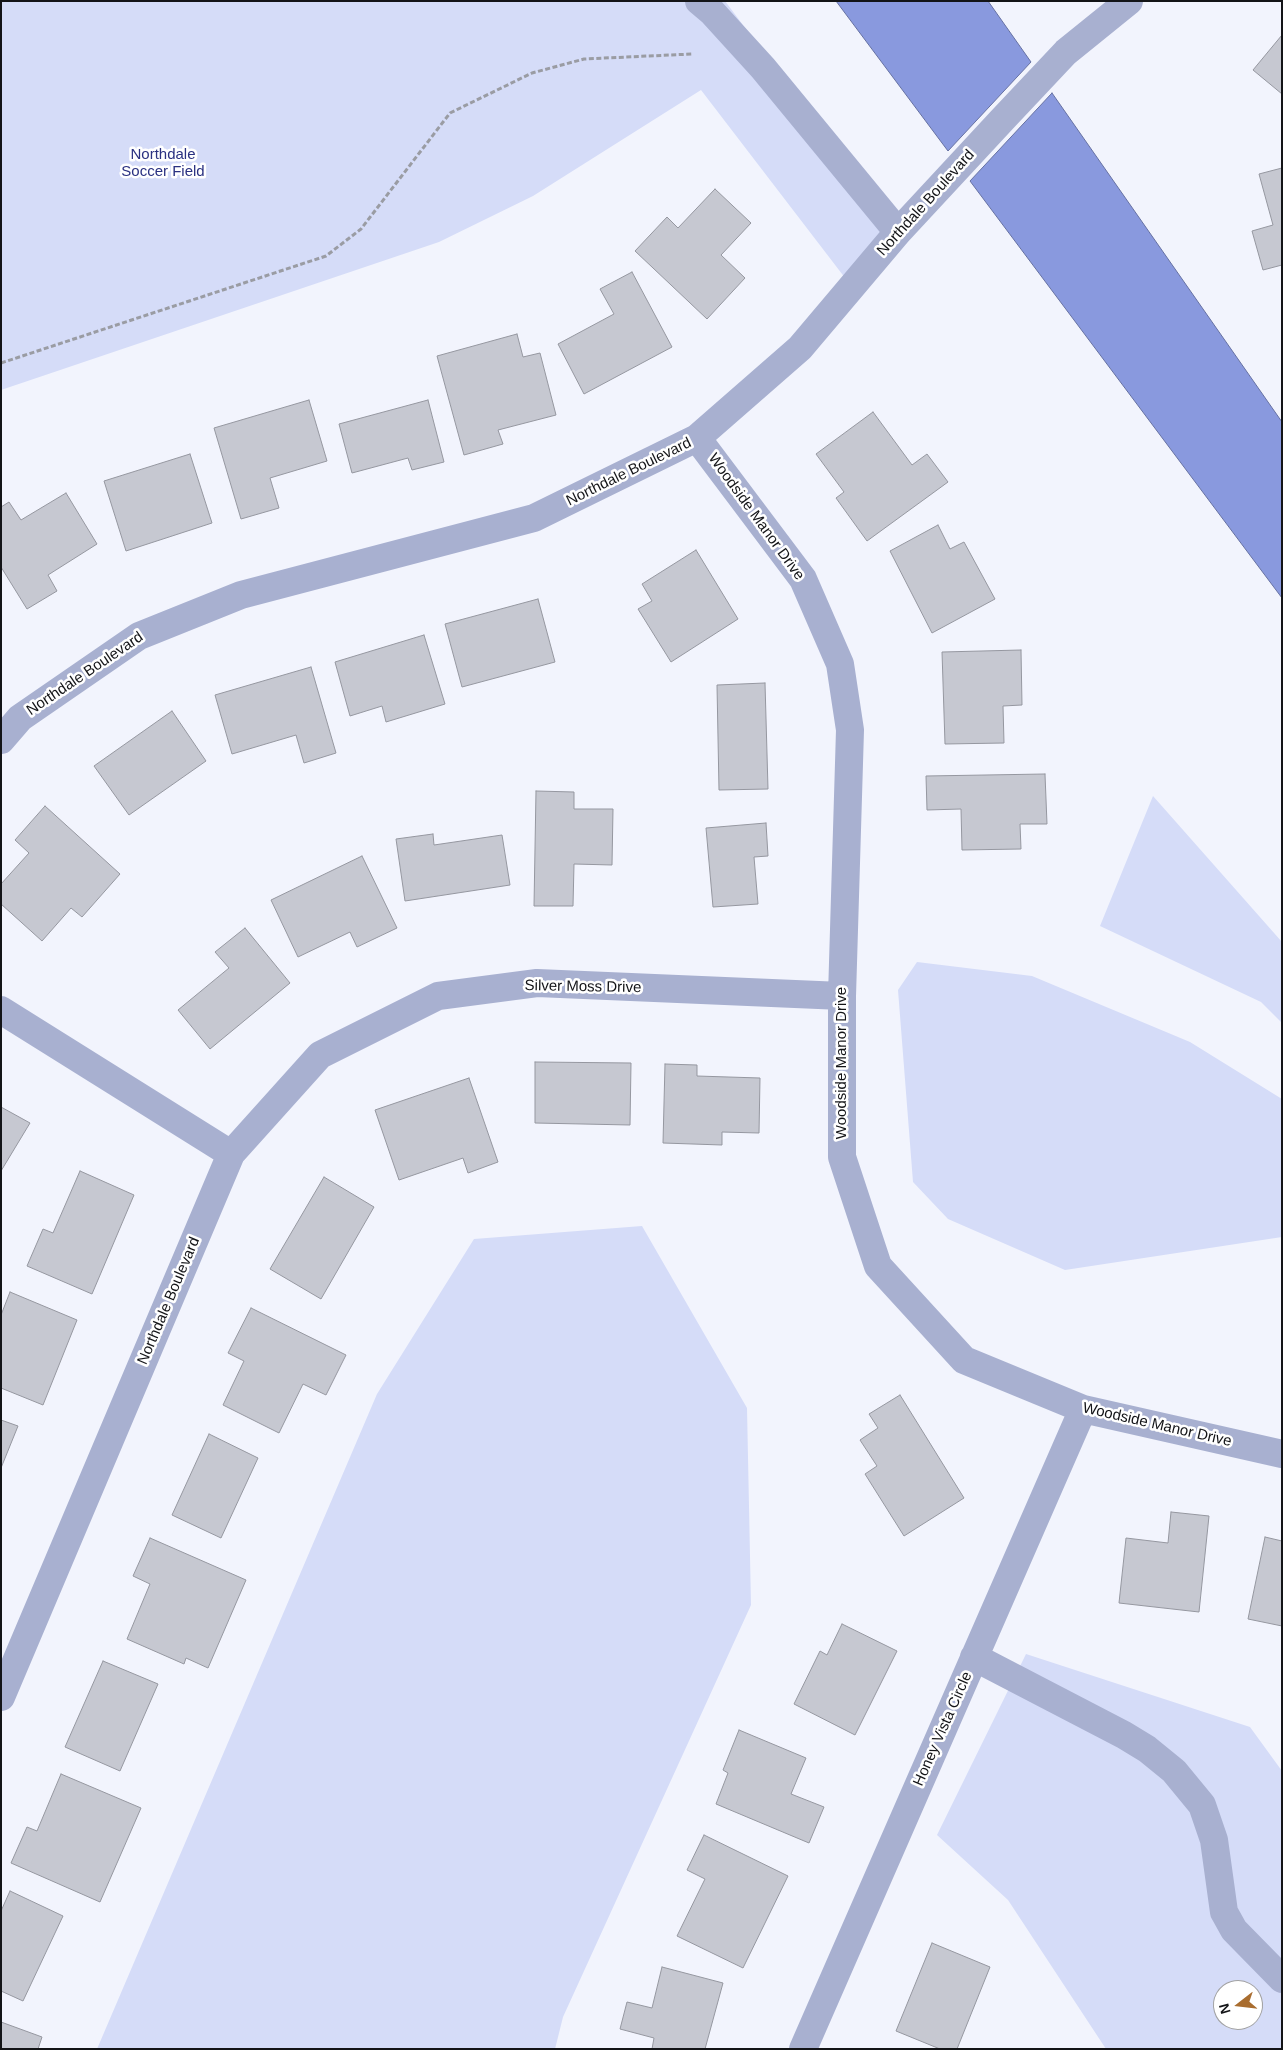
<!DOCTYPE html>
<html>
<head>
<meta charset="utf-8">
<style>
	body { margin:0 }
	#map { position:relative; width:1283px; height:2050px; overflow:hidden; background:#f2f4fd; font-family:Arial,sans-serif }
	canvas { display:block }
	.frame { position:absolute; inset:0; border:2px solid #131417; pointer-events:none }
	.north { position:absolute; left:1213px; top:1980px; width:50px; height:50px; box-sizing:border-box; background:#fff; border:1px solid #a1a1a2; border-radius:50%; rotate:254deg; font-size:14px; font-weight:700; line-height:20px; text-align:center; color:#131417 }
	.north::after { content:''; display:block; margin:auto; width:18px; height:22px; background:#a96d2f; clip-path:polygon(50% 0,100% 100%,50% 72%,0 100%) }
</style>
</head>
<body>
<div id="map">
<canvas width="1283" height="2050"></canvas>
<div class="frame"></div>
<div class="north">N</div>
</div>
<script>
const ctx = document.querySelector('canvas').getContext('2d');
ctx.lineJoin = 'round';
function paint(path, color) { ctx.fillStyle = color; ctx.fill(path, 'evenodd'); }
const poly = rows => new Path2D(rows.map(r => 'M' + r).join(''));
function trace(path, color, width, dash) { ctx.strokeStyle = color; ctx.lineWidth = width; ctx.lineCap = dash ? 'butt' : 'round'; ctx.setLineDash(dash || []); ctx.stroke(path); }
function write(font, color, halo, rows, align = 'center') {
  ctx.font = font + ' Arial,sans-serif'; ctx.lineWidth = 5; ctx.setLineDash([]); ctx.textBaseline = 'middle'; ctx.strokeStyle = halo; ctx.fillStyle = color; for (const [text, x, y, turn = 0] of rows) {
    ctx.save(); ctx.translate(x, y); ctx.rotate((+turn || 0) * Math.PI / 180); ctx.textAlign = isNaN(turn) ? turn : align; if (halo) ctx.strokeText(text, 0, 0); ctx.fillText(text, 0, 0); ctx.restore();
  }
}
paint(poly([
	[1,1,725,1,898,232,852,287,701,90,533,196,439,242,1,390],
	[1153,796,1282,942,1282,1023,1261,1002,1100,926],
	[917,962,1032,976,1190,1042,1282,1099,1282,1237,1065,1270,948,1219,913,1182,898,990],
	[642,1226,747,1408,751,1605,563,2017,555,2049,97,2049,377,1394,474,1239],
	[1026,1654,1250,1727,1282,1771,1282,2049,1106,2049,1008,1900,937,1835],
	[1223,1990,1253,1990,1253,2020,1223,2020]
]), '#d5dcf8');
const water = poly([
	[836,1,988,1,1031,62,948,151,836,1],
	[1052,93,1282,422,1282,598,970,181,1052,93]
]);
paint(water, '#8999de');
trace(water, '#6671a2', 1);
const building = poly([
	[1282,35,1282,94,1253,70,1282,35],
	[1282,168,1282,265,1263,270,1252,231,1273,225,1259,174,1282,168],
	[715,189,751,223,721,255,745,278,707,319,635,251,667,217,678,228,715,189],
	[632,272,672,347,584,394,558,344,614,314,600,289,632,272],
	[517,334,523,357,540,353,556,415,498,430,503,444,464,455,437,356,517,334],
	[309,400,327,461,270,478,279,508,241,519,214,428,309,400],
	[428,400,444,462,412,470,408,458,352,473,339,424,428,400],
	[873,412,912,465,927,454,948,482,867,541,836,498,844,492,816,454,873,412],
	[190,454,212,523,126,551,104,481,190,454],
	[66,493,97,544,48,575,57,591,27,609,1,567,1,507,9,502,21,520,66,493],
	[938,525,950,549,964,542,995,599,932,633,890,551,938,525],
	[696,550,738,619,671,662,638,609,652,601,642,584,696,550],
	[538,599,555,662,462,687,445,624,538,599],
	[424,635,445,704,386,722,382,706,350,716,335,662,424,635],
	[1021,650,1022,705,1003,706,1004,743,945,744,942,652,1021,650],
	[311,667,336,753,304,763,296,735,232,754,215,695,311,667],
	[765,683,768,789,719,790,717,685,765,683],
	[172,711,206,761,129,815,94,766,172,711],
	[1045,774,1047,824,1020,824,1021,849,962,850,961,809,927,810,926,776,1045,774],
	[536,791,574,792,574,809,613,809,612,865,574,864,573,906,534,906,536,791],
	[45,806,120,874,82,917,71,908,42,941,1,904,1,884,29,853,15,840,45,806],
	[766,823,768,856,754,857,758,904,713,907,706,828,766,823],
	[433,834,434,845,502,835,510,885,405,901,396,839,433,834],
	[362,856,397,928,357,947,350,932,298,957,271,900,362,856],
	[245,928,290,983,210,1049,178,1010,229,968,215,952,245,928],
	[535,1062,631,1063,630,1125,535,1123,535,1062],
	[665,1064,697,1065,697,1076,760,1078,759,1133,722,1132,722,1145,663,1143,665,1064],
	[469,1078,498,1162,468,1173,463,1158,399,1180,375,1110,469,1078],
	[1,1107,30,1123,1,1171,1,1107],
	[80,1171,134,1195,92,1294,27,1266,43,1229,53,1233,80,1171],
	[324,1177,374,1207,321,1299,270,1269,324,1177],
	[10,1292,77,1320,43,1405,1,1388,1,1315,10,1292],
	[251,1308,346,1355,326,1395,303,1384,279,1433,223,1405,244,1361,228,1353,251,1308],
	[900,1395,964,1498,904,1536,865,1474,877,1466,860,1440,878,1428,869,1414,900,1395],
	[1,1420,18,1426,1,1468,1,1420],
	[209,1434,258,1458,221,1538,172,1515,209,1434],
	[1171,1512,1209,1516,1199,1612,1119,1603,1126,1538,1168,1543,1171,1512],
	[1265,1537,1282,1541,1282,1626,1248,1619,1265,1537],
	[150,1538,246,1580,208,1668,186,1658,184,1664,127,1639,150,1584,133,1576,150,1538],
	[842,1624,897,1651,855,1735,794,1704,820,1651,827,1655,842,1624],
	[103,1661,158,1684,120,1771,65,1747,103,1661],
	[739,1730,806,1758,791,1794,824,1807,809,1843,716,1804,728,1773,723,1770,739,1730],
	[61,1774,141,1808,100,1902,11,1863,27,1827,37,1831,61,1774],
	[704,1835,788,1876,743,1968,677,1936,705,1879,687,1870,704,1835],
	[10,1891,63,1916,23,2001,1,1991,1,1911,10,1891],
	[932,1943,990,1967,957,2049,940,2049,896,2031,932,1943],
	[662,1967,723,1983,705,2049,652,2049,654,2038,620,2029,627,2002,652,2008,662,1967],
	[1,2022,42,2037,38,2049,1,2049,1,2022]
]);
paint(building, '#c6c8d1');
trace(building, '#9597a0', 1);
trace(poly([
	[1,363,326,256,361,229,450,113,532,73,584,59,692,54]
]), '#9a9ca3', 3, [5, 2.5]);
trace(poly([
	[699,1,712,12,763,68,898,232],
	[697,438,803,579,840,664,850,730,842,996,842,1157,878,1266,964,1360,1083,1409,1282,1454],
	[1,740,20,718,139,636,241,595,534,518,697,438,800,348,898,232,1001,121,1066,52,1129,1],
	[1,1010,231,1154],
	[974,1657,1124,1735,1147,1749,1174,1771,1202,1805,1214,1840,1224,1912,1234,1930,1282,1979],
	[1,1697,231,1154,320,1055,438,996,537,983,842,996],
	[803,2049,1083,1409]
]), '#a8b0d0', 28);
write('15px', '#2a3181', '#fff', [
	["Northdale",163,155],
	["Soccer Field",163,172]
]);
write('15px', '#131417', '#fff', [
	["Northdale Boulevard",926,203,-48],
	["Northdale Boulevard",629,472,-26],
	["Woodside Manor Drive",756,517,54],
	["Northdale Boulevard",85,674,-34],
	["Silver Moss Drive",583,987,1],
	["Woodside Manor Drive",842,1063,-90],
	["Northdale Boulevard",169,1301,-67],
	["Woodside Manor Drive",1157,1425,13],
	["Honey Vista Circle",943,1729,-66]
]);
</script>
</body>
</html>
